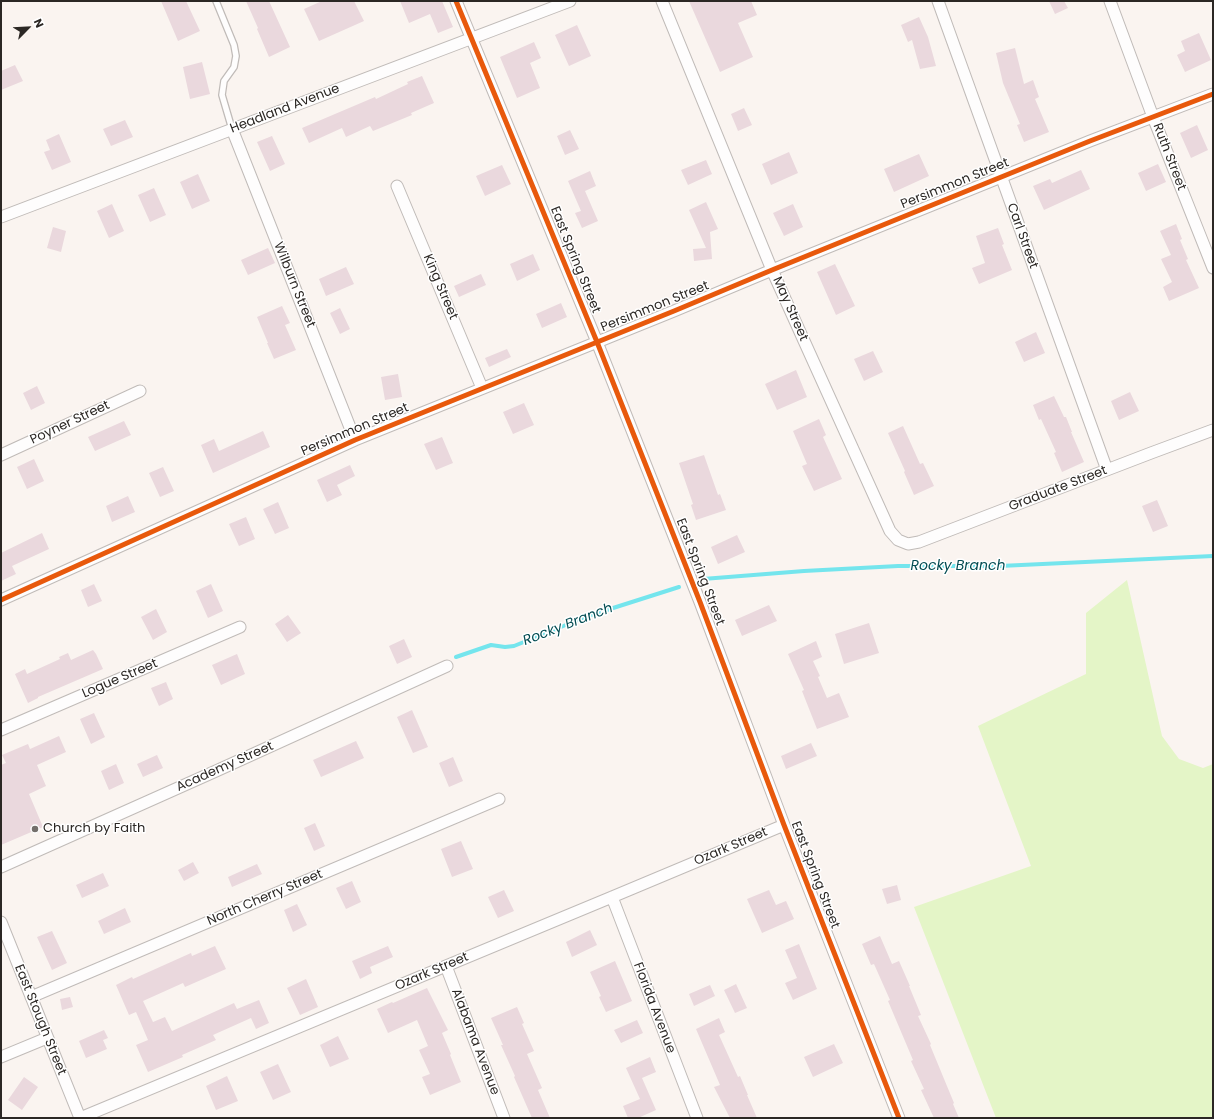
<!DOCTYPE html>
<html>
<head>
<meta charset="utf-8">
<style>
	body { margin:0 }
	#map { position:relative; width:1214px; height:1119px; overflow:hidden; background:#faf4f0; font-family:Poppins,sans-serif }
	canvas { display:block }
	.frame { position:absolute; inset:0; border:2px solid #2b2724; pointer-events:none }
	.north { position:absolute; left:8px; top:8px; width:40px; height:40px; -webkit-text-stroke:3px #fff; paint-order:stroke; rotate:66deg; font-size:11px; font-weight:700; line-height:16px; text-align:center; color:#2b2724 }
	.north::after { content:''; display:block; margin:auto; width:14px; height:18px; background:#2b2724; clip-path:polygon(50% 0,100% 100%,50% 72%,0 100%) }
</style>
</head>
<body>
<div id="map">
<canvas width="1214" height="1119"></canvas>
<div class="frame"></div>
<div class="north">N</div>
</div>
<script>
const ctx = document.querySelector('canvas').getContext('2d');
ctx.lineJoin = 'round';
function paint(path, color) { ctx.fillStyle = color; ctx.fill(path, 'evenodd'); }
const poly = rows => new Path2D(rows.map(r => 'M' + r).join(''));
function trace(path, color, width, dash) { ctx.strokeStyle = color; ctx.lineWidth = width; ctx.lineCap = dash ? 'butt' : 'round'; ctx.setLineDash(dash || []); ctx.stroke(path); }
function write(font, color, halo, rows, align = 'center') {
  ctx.font = font + ' Poppins,sans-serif'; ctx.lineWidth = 3; ctx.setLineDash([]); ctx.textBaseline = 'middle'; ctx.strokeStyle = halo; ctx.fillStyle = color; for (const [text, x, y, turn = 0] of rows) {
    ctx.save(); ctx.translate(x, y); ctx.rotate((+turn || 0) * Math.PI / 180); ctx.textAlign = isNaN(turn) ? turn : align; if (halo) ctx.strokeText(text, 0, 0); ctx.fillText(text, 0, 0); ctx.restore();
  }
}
paint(poly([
	[1127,580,1162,736,1179,759,1203,768,1213,764,1213,1118,996,1118,914,907,1031,866,978,726,1086,674,1086,613]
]), '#e4f5c7');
trace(poly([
	[703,579,804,571,898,566,1000,566,1213,556],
	[456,657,491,645,505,647,514,646,588,616,679,587]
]), '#74e5ed', 4);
paint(poly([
	[161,1,186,1,200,31,178,41],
	[246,1,269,1,290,47,269,57,257,29,258,28],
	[322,1,354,1,364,21,319,41,304,9],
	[400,1,442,1,453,27,438,33,430,14,409,23],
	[689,1,751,1,757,15,738,23,753,57,720,72],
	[1049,1,1064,1,1068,8,1055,14],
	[919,17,928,37,936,66,920,69,912,40,908,42,901,25],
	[577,25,591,56,569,66,555,35],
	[1199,33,1211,60,1185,72,1177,55,1185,51,1181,41],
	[534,42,541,58,530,63,540,88,517,98,500,57],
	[1015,48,1024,84,1033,80,1039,97,1035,99,1049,132,1024,142,1017,125,1020,124,1003,83,996,53],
	[202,62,210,94,190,99,183,67],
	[15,65,23,81,1,90,1,71],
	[422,76,434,103,411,113,412,115,373,131,370,126,346,137,342,128,309,143,302,128,375,97,376,99,408,84,407,82],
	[744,108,752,125,738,131,731,114],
	[125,120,133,137,111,146,103,129],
	[1197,125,1208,150,1191,158,1180,133],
	[570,130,579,149,565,155,557,136],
	[59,134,71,162,52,170,44,152,50,150,46,140],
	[272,136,285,164,270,171,257,142],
	[789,152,798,173,771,185,762,164],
	[919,154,929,176,894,192,884,169],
	[706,160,712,174,688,185,681,170],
	[1158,164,1166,182,1146,191,1138,173],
	[502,165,511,184,485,196,476,176],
	[1081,170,1090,189,1044,210,1033,186,1050,179,1052,183],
	[590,171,596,186,585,191,598,221,582,228,575,213,581,211,568,181],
	[198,174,210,201,192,209,180,182],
	[154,188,166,215,150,222,138,195],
	[706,202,718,229,710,232,712,259,694,261,693,249,706,248,689,210],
	[112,204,124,231,109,238,97,211],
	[793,204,803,227,784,236,773,213],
	[1176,224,1182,239,1180,240,1188,259,1186,260,1199,288,1169,301,1163,287,1172,282,1161,259,1171,255,1160,231],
	[53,227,66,231,61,252,47,248],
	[998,228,1004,244,1002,245,1012,270,979,284,972,268,985,263,976,236],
	[268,248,275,263,248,275,241,260],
	[533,254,540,270,517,281,510,264],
	[835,264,855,306,836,315,817,272],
	[346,267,354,284,326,296,319,279],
	[481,274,486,285,459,297,454,286],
	[561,303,567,317,542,328,536,314],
	[282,306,290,323,285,325,296,350,274,359,267,343,268,343,257,317],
	[340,308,350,329,340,334,330,313],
	[1036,332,1045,353,1024,362,1015,342],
	[507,349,511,357,489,367,485,358],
	[873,351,883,372,864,381,854,359],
	[796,370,807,397,777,410,765,384],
	[398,374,402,397,385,400,381,377],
	[37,386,45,403,31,410,23,393],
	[1130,392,1139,411,1119,420,1111,401],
	[1054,396,1064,417,1066,417,1072,432,1071,432,1084,462,1062,472,1054,453,1056,452,1041,419,1039,420,1033,405],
	[524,403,534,425,513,434,503,412],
	[819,419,826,435,823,437,842,479,814,491,802,466,807,464,793,431],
	[124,421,131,435,95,451,88,437],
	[903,426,920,464,923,463,934,486,914,495,904,472,905,471,888,433],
	[263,431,270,447,213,473,201,445,214,439,219,451],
	[442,437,453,463,436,470,424,444],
	[704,455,718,495,720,494,726,510,696,520,691,505,693,504,679,463],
	[34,459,44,481,27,489,17,467],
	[350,465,355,476,337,485,342,495,327,502,317,480],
	[163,467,174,491,160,497,149,473],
	[128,496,135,512,112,522,106,506],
	[1157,500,1168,526,1153,532,1142,506],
	[278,502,289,528,275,534,263,509],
	[246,517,255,539,239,546,229,524],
	[42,533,49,549,12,566,16,574,1,581,1,553],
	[737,535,745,552,718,564,711,547],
	[94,584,102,601,88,607,81,590],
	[211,584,223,611,208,618,196,591],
	[769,605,777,621,742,636,735,620],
	[156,609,167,632,153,640,141,617],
	[288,615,301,633,287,642,275,624],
	[869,623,879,653,844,664,835,634],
	[404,639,412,657,397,664,389,646],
	[816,641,822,657,813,661,820,676,818,677,827,698,839,693,849,717,817,729,802,691,804,690,788,654],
	[93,650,96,654,103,669,38,697,38,698,28,703,15,674,25,669,27,674,60,659,59,657,68,653,71,660],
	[237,654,245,674,221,685,212,665],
	[166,682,173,699,159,706,151,688],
	[412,710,428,747,413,753,397,717],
	[94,713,105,737,91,744,80,719],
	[59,736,66,752,37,765,46,786,29,794,43,827,1,845,1,765,6,763,2,755,28,744,30,749],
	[356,741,364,758,321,777,313,760],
	[811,743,817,756,786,769,781,756],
	[157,755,163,768,143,777,137,764],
	[453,757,463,781,449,787,439,763],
	[116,764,124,783,109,790,101,771],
	[315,823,325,846,314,851,304,828],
	[461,841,473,869,452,877,441,849],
	[193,862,199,873,184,881,178,870],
	[257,864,262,874,232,887,228,877],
	[103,873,109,886,82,898,76,885],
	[352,881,361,902,346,909,336,888],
	[897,885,901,900,887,904,882,889],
	[504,890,514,911,498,918,488,897],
	[769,890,776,905,786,901,794,919,762,933,747,899],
	[297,904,307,925,293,932,284,910],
	[125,908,131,922,104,934,98,921],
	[590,930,597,945,572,957,566,942],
	[52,931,67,963,52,970,37,937],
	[880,936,892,964,899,961,910,986,909,986,921,1015,918,1016,931,1044,930,1045,954,1103,953,1104,959,1118,934,1118,921,1090,924,1089,911,1061,913,1060,888,1001,890,1000,874,964,871,965,862,944],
	[799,944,817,989,793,1000,785,983,797,978,785,950],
	[215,946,226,969,185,987,183,983,143,1001,153,1022,165,1017,172,1031,234,1003,237,1009,259,1000,269,1023,256,1029,251,1018,213,1035,216,1040,182,1055,183,1057,148,1072,136,1045,148,1040,136,1012,129,1015,116,985,132,977,133,979,191,953,192,956],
	[388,946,393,957,370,967,372,973,360,979,352,961],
	[615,961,632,1001,606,1012,599,997,601,996,590,972],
	[306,979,318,1007,300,1015,287,988],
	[736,984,747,1008,735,1013,724,990],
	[710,985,715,996,694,1006,689,994],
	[427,988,448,1030,442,1033,451,1054,450,1055,461,1082,430,1095,422,1077,430,1074,419,1050,428,1046,417,1020,388,1033,377,1009,392,1002,393,1003],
	[70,997,73,1007,62,1010,60,999],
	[517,1007,524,1023,522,1024,534,1051,527,1054,542,1088,538,1090,550,1118,532,1118,514,1077,515,1076,501,1045,503,1045,491,1018],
	[719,1018,725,1032,719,1035,738,1077,740,1076,748,1095,747,1095,757,1118,730,1118,714,1087,720,1085,696,1029],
	[637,1020,643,1033,621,1043,614,1030],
	[104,1030,108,1038,103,1040,107,1049,86,1058,79,1041],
	[338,1036,349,1059,330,1067,320,1045],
	[834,1044,843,1063,813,1077,804,1057],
	[650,1057,656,1072,642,1078,656,1110,638,1118,628,1118,623,1106,640,1099,626,1068],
	[278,1064,291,1092,273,1100,260,1072],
	[227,1076,238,1101,216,1110,206,1086],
	[24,1077,38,1087,22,1110,8,1100]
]), '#ead8dd');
const service = poly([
	[216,1,234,45,236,56,234,67,224,81,222,95,232,129]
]);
const minor = poly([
	[456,1,597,342,700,602,784,825,899,1118],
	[662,1,772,270,890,531,898,540,908,544,919,542,1151,453,1213,430],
	[938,1,1107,470],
	[1110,1,1153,117,1213,268],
	[232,129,355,440],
	[397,186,482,388],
	[1,217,570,1],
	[1,455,140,391],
	[1,600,355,440,674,311,772,270,1090,141,1213,94],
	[1,730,240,627],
	[1,867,216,771,447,666],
	[612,897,697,1118],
	[1,922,80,1118,612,897,784,825],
	[446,966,504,1118],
	[31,997,499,799],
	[1,1057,47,1038]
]);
trace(service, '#c0bbb8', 8);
trace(minor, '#c0bbb8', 13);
trace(service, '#fefdfd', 5.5);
trace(minor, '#fefdfd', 11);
trace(poly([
	[456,1,597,342,700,602,784,825,899,1118],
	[1,600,355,440,674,311,772,270,1090,141,1213,94]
]), '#e8590c', 5);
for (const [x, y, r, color] of [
	[35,829,4,"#736f6b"]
]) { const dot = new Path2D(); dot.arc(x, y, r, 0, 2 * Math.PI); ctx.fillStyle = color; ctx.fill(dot); trace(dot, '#fff', 1.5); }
write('13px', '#2b2724', '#fff', [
	["Headland Avenue",285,109,-21],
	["Ruth Street",1169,157,69],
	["Persimmon Street",955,184,-22],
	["Carl Street",1022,236,70],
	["East Spring Street",575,260,68],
	["Wilburn Street",294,285,68],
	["King Street",440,287,67],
	["Persimmon Street",655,307,-22],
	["May Street",790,309,66],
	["Poyner Street",70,423,-25],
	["Persimmon Street",355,430,-23],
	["Graduate Street",1058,489,-21],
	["East Spring Street",700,572,69],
	["Logue Street",120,679,-23],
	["Academy Street",225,767,-24],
	["Ozark Street",731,847,-23],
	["East Spring Street",815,875,69],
	["North Cherry Street",265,898,-23],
	["Ozark Street",432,972,-23],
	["Florida Avenue",654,1008,69],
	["East Stough Street",40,1020,68],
	["Alabama Avenue",475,1042,69]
]);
write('13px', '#2b2724', '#fff', [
	["Church by Faith",43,829]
], 'left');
write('italic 14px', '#044d53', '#fff', [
	["Rocky Branch",958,566],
	["Rocky Branch",568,625,-21]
]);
</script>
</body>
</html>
